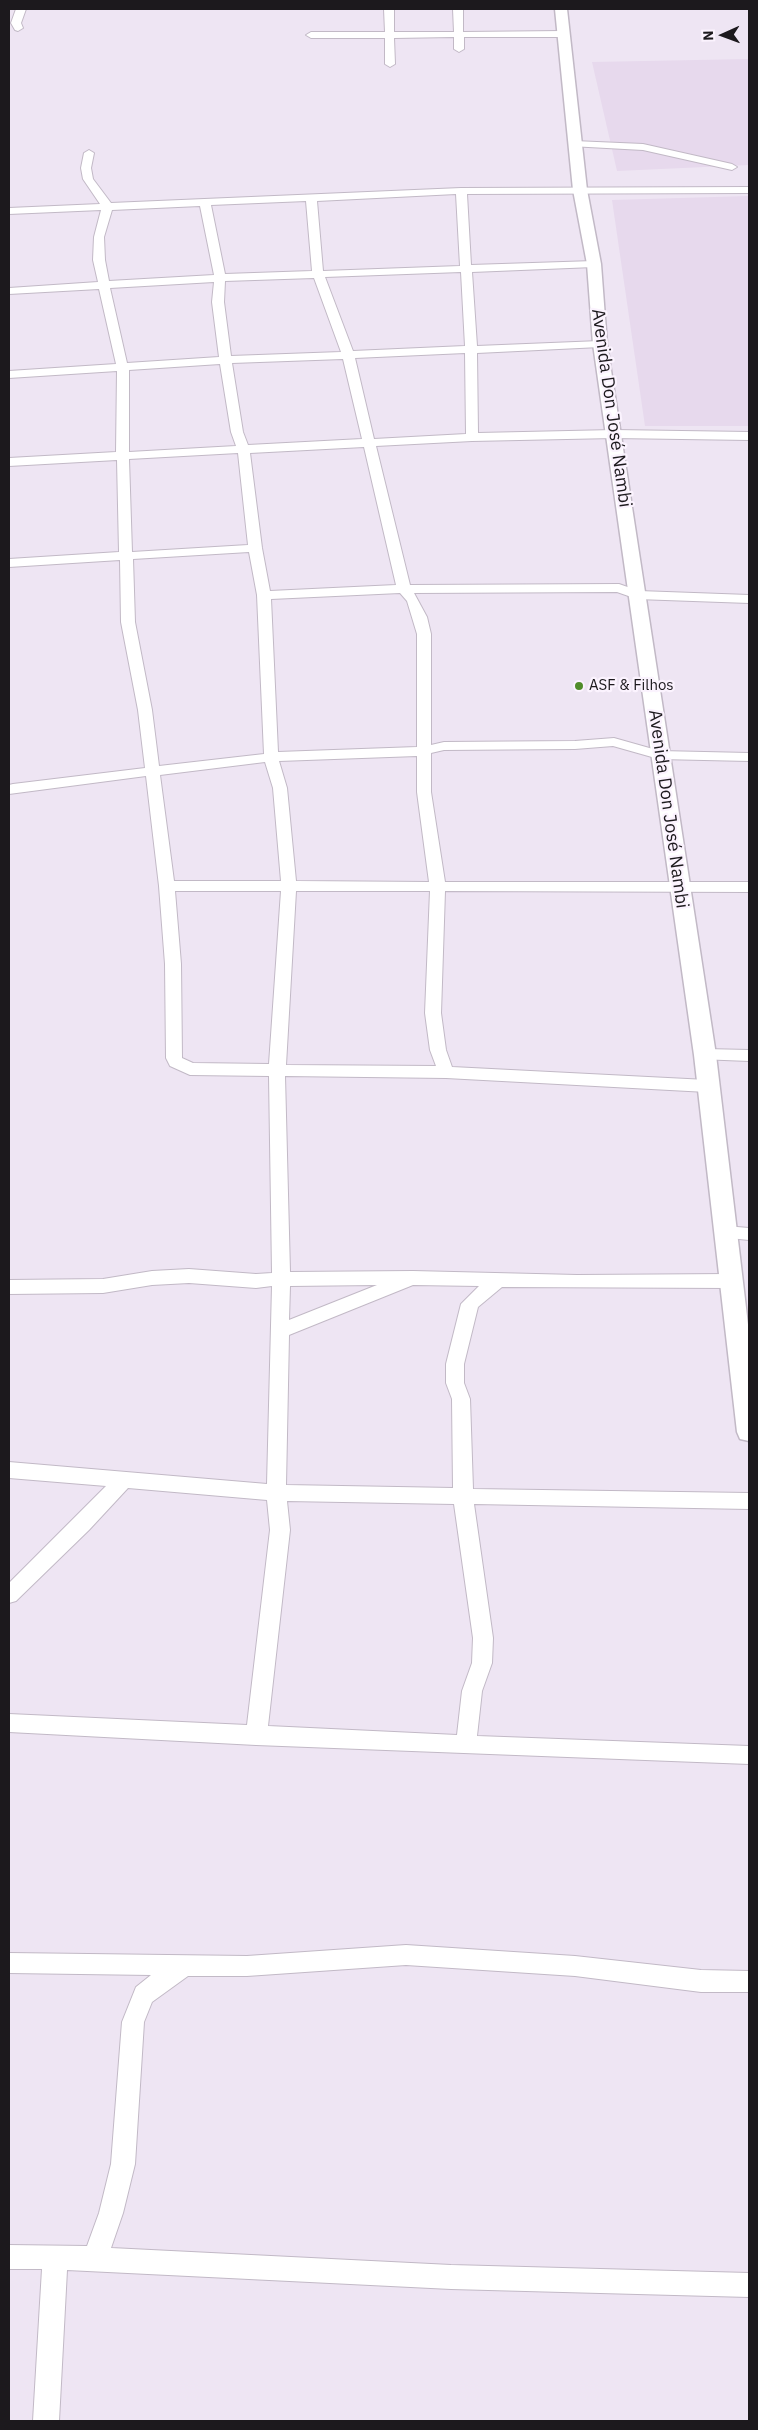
<!DOCTYPE html>
<html>
<head>
<meta charset="utf-8">
<style>
	body { margin:0 }
	#map { position:relative; width:758px; height:2430px; overflow:hidden; background:#eee5f3; font-family:"IBM Plex Sans",sans-serif }
	canvas { display:block }
	.frame { position:absolute; inset:0; border:10px solid #1c191d; pointer-events:none }
	.north { position:absolute; left:698px; top:10px; width:50px; height:50px; -webkit-text-stroke:4px #fbf3fe; paint-order:stroke; rotate:268deg; font-size:14px; font-weight:700; line-height:20px; text-align:center; color:#1c191d }
	.north::after { content:''; display:block; margin:auto; width:18px; height:22px; background:#1c191d; clip-path:polygon(50% 0,100% 100%,50% 72%,0 100%) }
</style>
</head>
<body>
<div id="map">
<canvas width="758" height="2430"></canvas>
<div class="frame"></div>
<div class="north">N</div>
</div>
<script>
const ctx = document.querySelector('canvas').getContext('2d');
ctx.lineJoin = 'round';
function paint(path, color) { ctx.fillStyle = color; ctx.fill(path, 'evenodd'); }
const poly = rows => new Path2D(rows.map(r => 'M' + r).join(''));
function trace(path, color, width, dash) { ctx.strokeStyle = color; ctx.lineWidth = width; ctx.lineCap = dash ? 'butt' : 'round'; ctx.setLineDash(dash || []); ctx.stroke(path); }
function write(font, color, halo, rows, align = 'center') {
  ctx.font = font + ' "IBM Plex Sans",sans-serif'; ctx.lineWidth = 4.5; ctx.setLineDash([]); ctx.textBaseline = 'middle'; ctx.strokeStyle = halo; ctx.fillStyle = color; for (const [text, x, y, turn = 0] of rows) {
    ctx.save(); ctx.translate(x, y); ctx.rotate((+turn || 0) * Math.PI / 180); ctx.textAlign = isNaN(turn) ? turn : align; if (halo) ctx.strokeText(text, 0, 0); ctx.fillText(text, 0, 0); ctx.restore();
  }
}
paint(poly([
	[749,59,749,165,617,171,592,62],
	[749,196,749,426,645,426,612,200]
]), '#e7d9ed');
const minor = poly([
	[16,9,26,9,21,23,23,28,18,31,15,30,11,23,16,9],
	[384,9,394,9,394,32,454,32,453,9,463,9,463,32,562,31,567,34,562,37,464,37,464,49,459,52,454,49,454,37,394,38,395,64,390,67,385,64,385,38,311,38,306,35,311,32,385,32,384,9],
	[574,141,643,144,732,164,737,167,732,170,643,150,570,146,569,144,574,141],
	[89,150,94,153,91,168,93,179,111,203,461,188,749,187,749,193,467,194,471,265,594,261,600,264,594,267,472,272,477,346,600,341,606,344,600,347,477,353,478,433,614,430,749,432,749,440,614,438,472,441,376,446,410,585,619,584,639,591,749,595,749,603,637,599,617,592,414,593,427,617,431,634,431,745,444,742,575,741,614,738,660,751,749,753,749,761,659,759,613,746,575,749,444,750,431,753,431,792,445,882,749,882,749,892,445,891,441,1013,446,1050,452,1067,707,1080,713,1082,715,1086,713,1090,707,1092,446,1078,285,1076,290,1272,413,1271,577,1275,730,1274,736,1276,739,1281,736,1286,730,1288,502,1287,478,1307,464,1364,464,1383,470,1399,473,1489,749,1493,749,1509,474,1504,493,1638,492,1663,482,1691,477,1736,749,1746,749,1764,256,1745,9,1732,9,1714,247,1725,270,1530,267,1500,128,1488,89,1530,16,1601,9,1603,9,1583,106,1486,9,1478,9,1462,267,1484,272,1286,256,1288,189,1283,152,1285,103,1293,9,1294,9,1280,103,1279,152,1271,189,1269,256,1274,272,1273,269,1076,190,1075,170,1066,166,1058,165,964,159,886,146,776,9,794,9,785,13,784,145,768,138,710,121,622,120,560,9,567,9,559,119,552,117,460,9,466,9,458,116,452,117,371,9,378,9,371,116,364,99,289,9,294,9,288,98,282,93,260,94,237,101,210,9,214,9,208,100,204,83,179,81,168,84,153,89,150],
	[456,194,460,266,323,271,317,201,456,194],
	[306,201,312,271,225,274,211,205,306,201],
	[200,206,214,275,109,281,105,260,104,237,112,210,200,206],
	[461,272,465,346,353,351,325,277,461,272],
	[314,278,341,352,231,356,224,302,225,281,314,278],
	[214,282,212,302,219,357,127,363,110,288,214,282],
	[465,353,466,434,374,439,355,358,465,353],
	[343,359,362,439,248,445,243,432,232,363,343,359],
	[220,364,231,432,236,446,129,452,129,370,220,364],
	[364,447,396,585,270,591,262,548,250,453,364,447],
	[238,453,248,545,132,552,129,459,238,453],
	[249,552,257,595,264,754,159,766,152,710,135,622,133,559,249,552],
	[400,593,407,601,417,634,417,747,278,752,271,599,400,593],
	[417,756,417,792,429,882,296,881,287,788,279,761,417,756],
	[265,762,273,788,281,881,174,881,160,775,265,762],
	[175,891,281,891,269,1064,193,1063,182,1058,181,964,175,891],
	[296,891,430,891,425,1013,430,1050,436,1066,286,1065,296,891],
	[377,1285,289,1320,290,1286,377,1285],
	[413,1285,479,1286,461,1304,446,1364,446,1383,452,1399,453,1488,286,1485,289,1335,413,1285],
	[287,1501,454,1504,473,1638,472,1663,462,1691,457,1735,268,1726,290,1530,287,1501],
	[705,1049,749,1050,749,1061,699,1059,697,1055,699,1051,705,1049],
	[725,1226,749,1228,749,1240,719,1237,716,1232,719,1227,725,1226],
	[406,1945,575,1956,701,1970,749,1971,749,1992,701,1992,575,1976,406,1965,247,1976,188,1976,152,2002,144,2022,135,2164,123,2213,111,2248,451,2265,749,2273,749,2297,451,2289,67,2270,59,2421,33,2421,42,2269,9,2269,9,2245,87,2246,99,2213,111,2164,122,2022,136,1987,151,1975,9,1973,9,1953,247,1956,406,1945]
]);
const tertiary = poly([
	[555,9,567,9,587,190,601,264,607,344,716,1055,749,1333,749,1441,740,1439,737,1432,694,1055,593,344,587,264,573,190,555,9]
]);
trace(minor, '#c2b9c6', 2);
trace(tertiary, '#c2b9c6', 3);
paint(minor, '#fff');
paint(tertiary, '#fff');
for (const [x, y, r, color] of [
	[579,686,5,"#508c2a"]
]) { const dot = new Path2D(); dot.arc(x, y, r, 0, 2 * Math.PI); ctx.fillStyle = color; ctx.fill(dot); trace(dot, '#fbf3fe', 2); }
write('15px', '#1c191d', '#fbf3fe', [
	["ASF & Filhos",589,686]
], 'left');
write('18px', '#1c191d', '#fbf3fe', [
	["Avenida Don José Nambi",611,408,82],
	["Avenida Don José Nambi",668,809,82]
]);
</script>
</body>
</html>
